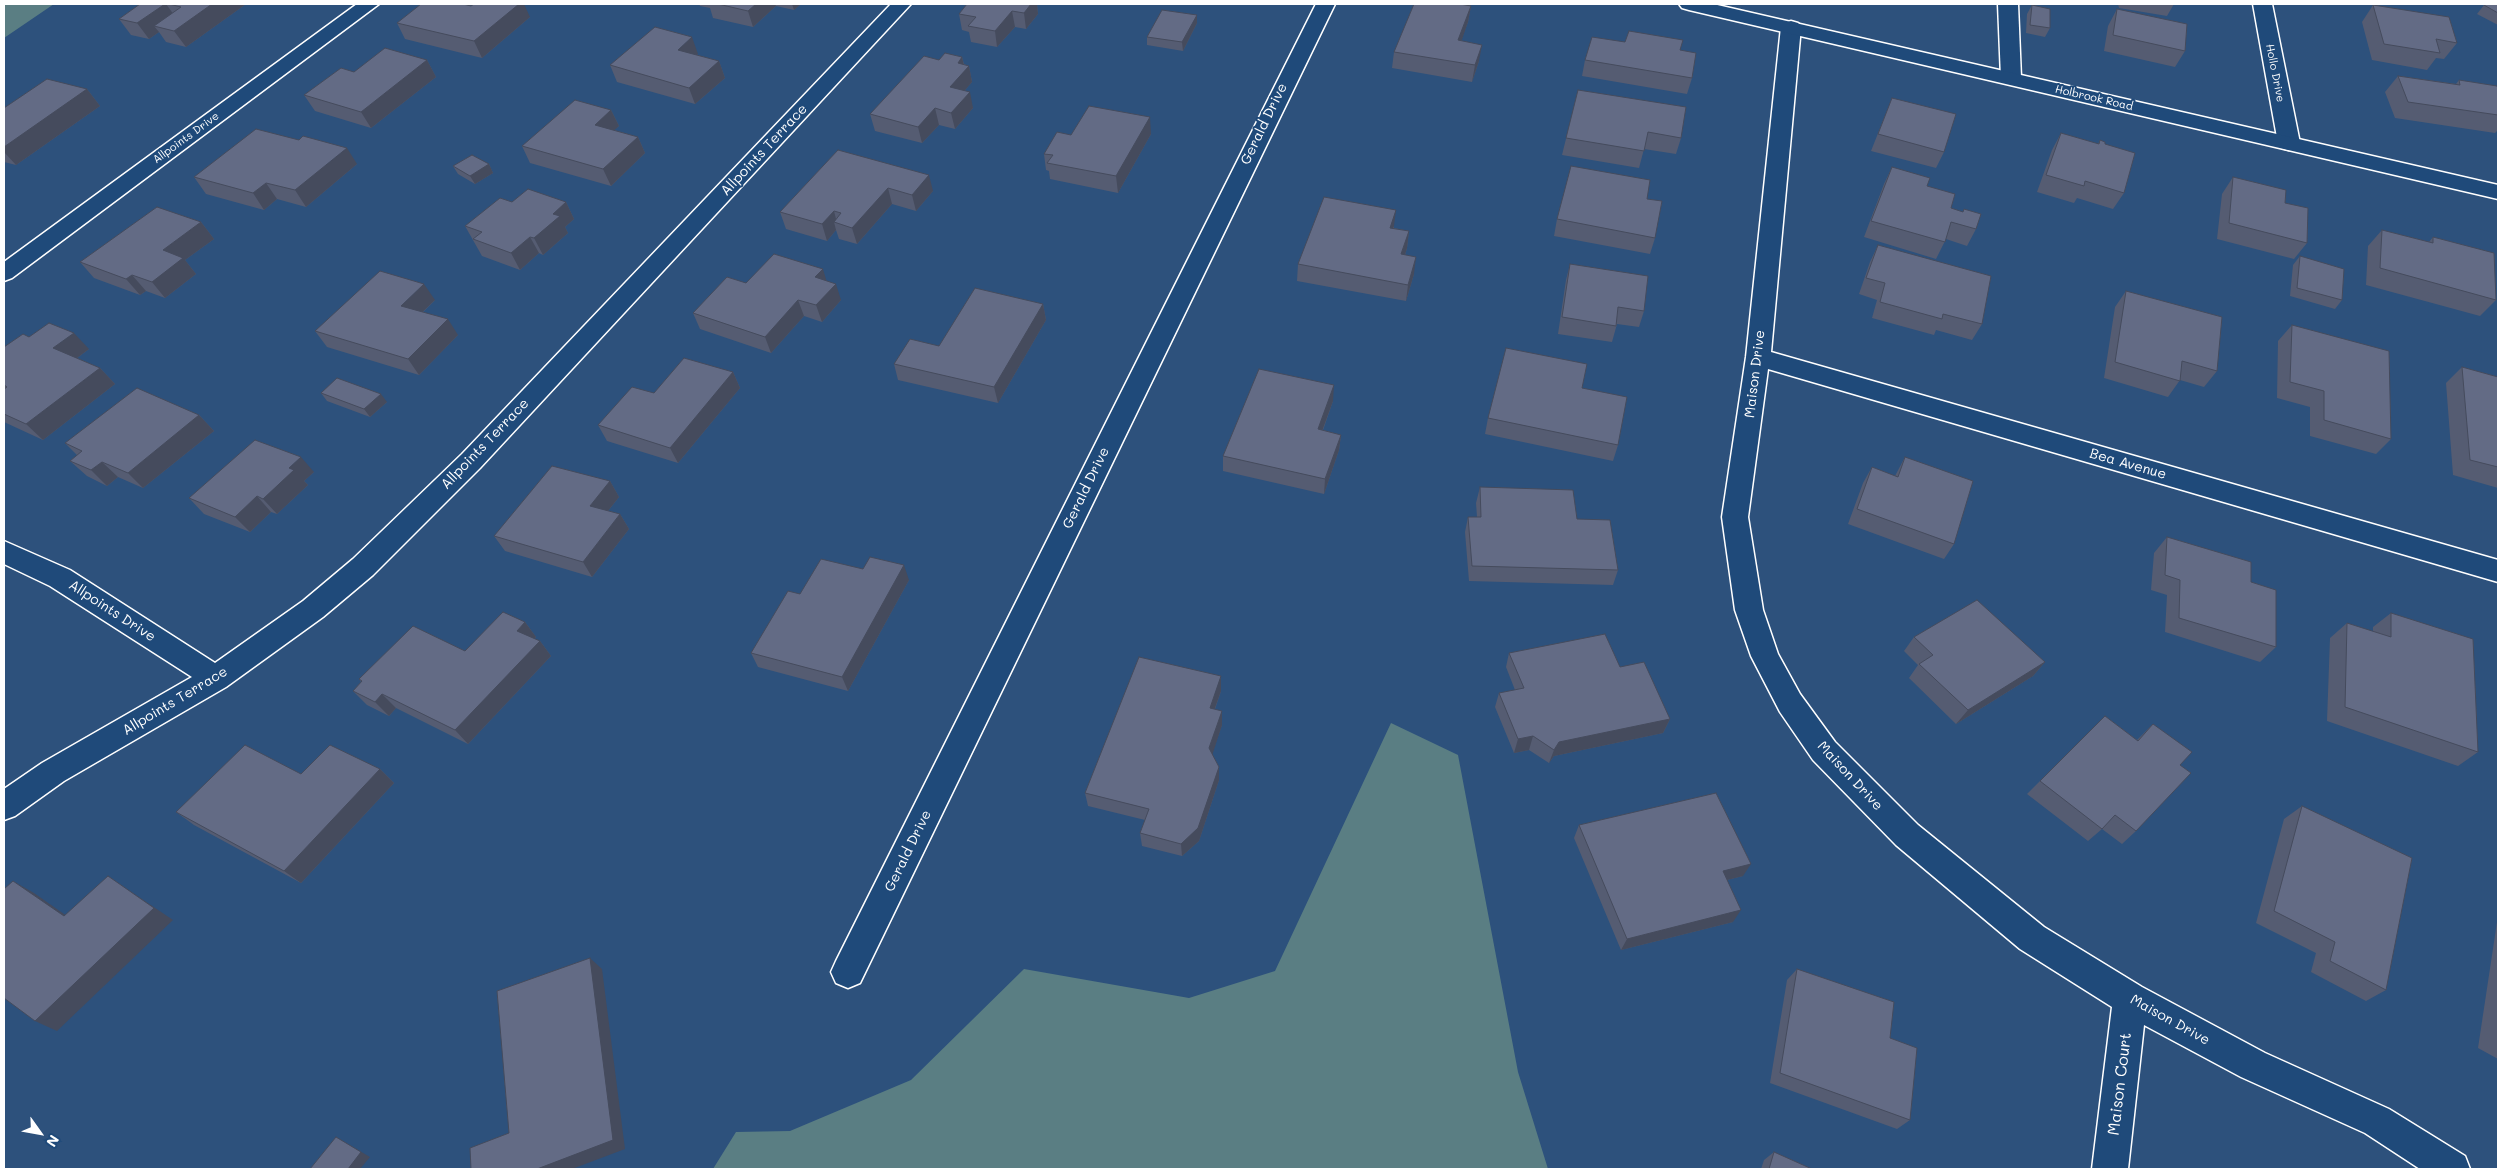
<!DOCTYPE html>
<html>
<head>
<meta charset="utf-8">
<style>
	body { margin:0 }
	#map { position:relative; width:2502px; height:1173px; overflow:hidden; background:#2d517c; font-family:Mali,sans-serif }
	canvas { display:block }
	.frame { position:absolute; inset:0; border:5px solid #fff; pointer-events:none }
	.north { position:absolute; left:15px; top:1108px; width:50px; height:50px; -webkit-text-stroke:4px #1f4a7a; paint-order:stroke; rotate:122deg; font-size:14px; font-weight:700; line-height:20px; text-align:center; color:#fff }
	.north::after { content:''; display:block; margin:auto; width:18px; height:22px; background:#fff; clip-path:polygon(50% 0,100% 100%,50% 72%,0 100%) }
</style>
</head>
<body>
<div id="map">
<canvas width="2502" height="1173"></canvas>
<div class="frame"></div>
<div class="north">N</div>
</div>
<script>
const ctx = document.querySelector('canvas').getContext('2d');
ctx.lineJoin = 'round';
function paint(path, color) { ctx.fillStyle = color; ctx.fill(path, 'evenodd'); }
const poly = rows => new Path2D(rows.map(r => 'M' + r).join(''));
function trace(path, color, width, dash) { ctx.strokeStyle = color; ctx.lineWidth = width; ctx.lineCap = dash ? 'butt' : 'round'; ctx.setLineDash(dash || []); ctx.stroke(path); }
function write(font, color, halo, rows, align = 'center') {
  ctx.font = font + ' Mali,sans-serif'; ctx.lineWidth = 4; ctx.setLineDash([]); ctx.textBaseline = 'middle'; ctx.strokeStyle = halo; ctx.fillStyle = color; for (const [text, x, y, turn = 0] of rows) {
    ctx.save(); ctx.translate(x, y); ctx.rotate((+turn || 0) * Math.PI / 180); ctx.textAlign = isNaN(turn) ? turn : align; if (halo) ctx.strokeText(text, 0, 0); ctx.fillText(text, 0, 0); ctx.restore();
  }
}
paint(poly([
	[4,4,54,4,4,38],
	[1391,723,1458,755,1518,1072,1548,1169,713,1169,736,1132,790,1131,911,1080,1024,969,1189,998,1275,971]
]), '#5a7e83');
const lane = poly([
	[1998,4,2018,4,2021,78,2018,82,2011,84,2004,82,2001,78,1998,4]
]);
const street = poly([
	[357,4,379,4,12,278,4,281,4,262,357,4],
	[891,4,911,4,480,468,373,575,323,617,226,687,64,781,15,816,4,820,4,789,42,763,192,677,50,586,4,564,4,541,70,570,215,663,303,601,353,559,462,454,891,4],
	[1316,4,1335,4,860,983,848,988,836,983,831,972,836,961,1316,4],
	[2253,4,2272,4,2300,143,2296,148,2289,150,2282,148,2278,143,2253,4],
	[1791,21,1798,23,1801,27,1771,352,2498,560,2498,582,1768,369,1748,517,1763,610,1778,654,1800,694,1835,742,1918,825,2044,927,2142,987,2265,1053,2389,1109,2465,1156,2470,1169,2420,1169,2365,1133,2241,1077,2144,1025,2128,1169,2092,1169,2112,1007,2020,949,1896,845,1813,760,1780,712,1751,656,1735,610,1722,517,1746,357,1781,27,1784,23,1791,21]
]);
const secondary = poly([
	[1679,4,1713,4,2498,185,2498,199,1689,10,1682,8,1679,4]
]);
trace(lane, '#fff', 3);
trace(street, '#fff', 3);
trace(secondary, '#fff', 3);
paint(lane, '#1f4a7a');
paint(street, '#1f4a7a');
paint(secondary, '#1f4a7a');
paint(poly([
	[140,4,246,4,186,47,166,42,159,32,149,39,131,35,119,19],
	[699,4,801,4,794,10,776,6,753,27,713,18,710,8,700,6],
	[967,4,1037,4,1038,14,1026,29,1015,27,997,47,971,42,969,32,962,30,959,14],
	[2118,4,2174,4,2167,16,2119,8],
	[2498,4,2498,25,2477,14,2484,5],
	[2032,5,2050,28,2045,37,2026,33,2027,14],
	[2373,5,2457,43,2444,59,2436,58,2427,70,2372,60,2362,22],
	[471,6,530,17,482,58,405,39,397,23],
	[1471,6,1468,22,1461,41,1479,61,1472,82,1392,68,1394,52],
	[2117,9,2185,51,2175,67,2104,51,2108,26],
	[1197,23,1183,51,1147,45,1147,37],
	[1625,42,1680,50,1692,78,1687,94,1582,76,1585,60],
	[698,54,697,55,719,61,725,78,695,104,617,82,610,65],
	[962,57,964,64,969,66,972,82,965,90,973,108,955,129,939,125,922,143,875,131,870,114,939,60],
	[427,60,436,77,371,128,315,111,304,95,354,72],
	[2398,76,2456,84,2459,80,2498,89,2498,130,2495,133,2395,118,2385,92],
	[87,89,100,106,16,165,4,162,4,108],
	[1578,90,1681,138,1676,154,1644,149,1639,168,1562,155],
	[1892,98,1944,152,1936,168,1871,151],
	[611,110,619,126,614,130,638,137,645,153,611,186,530,163,522,146],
	[2061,133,2098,144,2100,140,2105,144,2124,193,2113,209,2077,198,2074,203,2037,192,2052,150],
	[1151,134,1118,193,1050,179,1049,171,1046,170,1044,154,1071,135],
	[838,150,933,191,916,211,892,204,857,244,839,239,836,230,827,241,786,229,780,212],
	[357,164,306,207,277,199,264,210,206,194,194,177],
	[489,164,493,173,475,184,458,174,453,166],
	[1892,167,1927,186,1951,208,1976,229,1967,246,1946,239,1936,259,1864,237,1884,184],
	[2233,177,2285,203,2307,243,2294,259,2217,239,2222,194],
	[1647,199,1655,238,1650,254,1554,236,1557,219],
	[512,202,566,202,574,219,565,227,568,233,543,255,539,253,520,270,482,256,465,226],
	[201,222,214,239,185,260,196,274,165,298,146,291,140,295,94,278,80,262],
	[1394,226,1394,228,1409,231,1407,248,1405,255,1414,274,1406,301,1297,281,1298,264],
	[2382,230,2429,242,2433,237,2496,300,2480,316,2366,285,2368,246],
	[1878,245,1982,324,1972,340,1936,330,1934,335,1872,318,1877,300,1859,294,1870,262],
	[2300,256,2342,300,2335,309,2290,296,2293,265],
	[1570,264,1644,311,1639,327,1617,324,1612,342,1558,334,1566,280],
	[827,281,841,300,822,322,804,316,771,353,700,329,693,313,746,283],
	[2126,291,2217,371,2204,387,2180,380,2168,397,2104,378,2115,307],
	[435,300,423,312,458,335,419,375,327,347,315,331],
	[1043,304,1046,320,998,403,898,380,894,364],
	[2292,325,2391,439,2376,454,2310,436,2310,407,2277,398,2278,341],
	[29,337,89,349,77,358,100,368,115,384,43,440,4,422,4,347],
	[2462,367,2498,377,2498,488,2453,475,2446,383],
	[733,372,740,388,678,463,607,441,598,425],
	[1582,388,1618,445,1613,461,1485,434,1488,418],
	[321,393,387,402,370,417,327,401],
	[1333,401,1323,430,1341,435,1339,450,1324,494,1223,471,1223,456],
	[199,415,214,431,143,488,118,477,107,486,87,476,70,461,77,455,65,443],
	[1905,457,1954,544,1944,559,1848,524,1863,483,1872,467,1895,476],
	[314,472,304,481,308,485,277,514,271,512,250,532,204,514,189,498],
	[610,481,619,497,608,511,620,514,629,529,592,577,505,551,494,536],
	[1480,487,1577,519,1618,570,1613,585,1469,581,1465,532,1468,517,1477,517,1476,503],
	[2167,537,2251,582,2276,647,2260,662,2165,632,2167,595,2151,590,2154,553],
	[863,569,909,580,848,691,758,667,751,653,800,594],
	[2391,613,2478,752,2458,766,2327,721,2330,638,2347,623,2373,632,2373,627],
	[525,622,536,637,534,639,540,641,551,656,468,744,396,708,389,716,367,705,353,691,361,682,359,679,465,651],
	[1914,637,2045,662,2033,676,1956,724,1909,678,1918,665,1904,651],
	[1509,653,1620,667,1670,719,1663,733,1554,756,1549,763,1529,750,1514,753,1495,707,1499,693,1515,690,1506,667],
	[1221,691,1215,709,1222,725,1212,754,1219,767,1219,780,1199,841,1182,856,1142,846,1140,833,1145,820,1088,806,1085,793],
	[2105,716,2137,740,2153,724,2180,765,2136,831,2122,844,2102,829,2088,841,2027,794],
	[380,769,394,783,301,883,194,825,176,812],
	[2302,806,2386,990,2366,1001,2311,972,2316,953,2256,923,2284,819],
	[1579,825,1743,876,1727,880,1733,922,1621,950,1574,838],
	[2498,921,2498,1059,2478,1048,2497,922],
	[1797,969,1890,1038,1910,1120,1897,1129,1770,1083,1787,980],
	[1774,1152,1812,1169,1761,1169,1764,1160]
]), '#555c72');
paint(poly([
	[165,4,166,4,177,19,154,26,159,32,149,39,137,23],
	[212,4,246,4,186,47,174,31],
	[519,4,524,4,530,17,482,58,474,41],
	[756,4,775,4,776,6,753,27,748,11],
	[792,4,801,4,794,10],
	[1027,4,1037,4,1038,14,1026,29,1024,13],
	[1471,6,1468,22,1456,57,1458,40],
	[1012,11,1015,27,997,47,995,31],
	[1197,15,1197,23,1183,51,1182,42],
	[692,37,698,54,684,66,678,50],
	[1482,45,1479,61,1472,82,1475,65],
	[962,57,965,70,969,66,972,82,954,103,950,87,958,63],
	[427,60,436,77,371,128,361,112],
	[719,61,725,78,695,104,689,88],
	[87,89,100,106,16,165,4,152,4,147],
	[970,92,973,108,955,129,951,113],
	[935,108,939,125,922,143,918,127],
	[611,110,619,126,602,141,595,125],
	[1150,117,1151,134,1118,193,1116,176],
	[638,137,645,153,611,186,603,169],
	[347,148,357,164,306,207,295,190],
	[489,164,493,173,475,184,470,176],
	[929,175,933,191,916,211,912,195],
	[266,183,277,199,264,210,253,193],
	[888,188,892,204,857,244,852,228],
	[566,202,574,219,565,227,568,233,543,255,534,238,553,214],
	[1396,210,1394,226,1388,244,1390,228],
	[834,211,837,223,834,222,836,230,827,241,822,224],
	[201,222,214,239,185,260,196,274,165,298,152,282,163,250],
	[1409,231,1407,248,1400,271,1401,254],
	[530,237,539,253,520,270,511,253],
	[1416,257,1414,274,1406,301,1408,285],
	[823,269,828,286,815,277],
	[132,275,146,291,140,295,126,279],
	[424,284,435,300,412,322,401,306],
	[836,284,841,300,822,322,816,305],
	[798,300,804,316,771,353,765,337],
	[1043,304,1046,320,998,403,994,387],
	[448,319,458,335,419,375,408,359],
	[74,333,89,349,69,364,53,348],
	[100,368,115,384,43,440,26,424],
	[733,372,740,388,678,463,670,448],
	[1334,385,1333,401,1317,445,1318,429],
	[381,394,387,402,370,417,364,409],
	[199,415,214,431,143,488,128,473],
	[1341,435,1339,450,1324,494,1325,479],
	[301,457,314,472,304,481,308,485,277,514,263,499,289,468],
	[102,462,118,477,107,486,91,470],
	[610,481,619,497,600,521,590,506],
	[257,496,271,512,250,532,235,517],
	[620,514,629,529,592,577,583,562],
	[904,565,909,580,848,691,842,677],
	[525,622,536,637,528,645,517,631],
	[540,641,551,656,468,744,455,730],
	[2045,662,2033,676,1956,724,1968,710],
	[1221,676,1221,691,1210,722,1210,708],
	[382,694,396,708,389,716,375,702],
	[1222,711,1222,725,1210,762,1209,748],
	[1670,719,1663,733,1554,756,1549,763,1554,750,1559,742],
	[1533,736,1529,750,1514,753,1518,739],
	[1219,767,1219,780,1199,841,1182,856,1181,844],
	[380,769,394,783,301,883,284,871],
	[1751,864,1743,876,1715,883,1723,871],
	[108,876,127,889,173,920,57,1031,35,1021],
	[13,881,34,893,84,928,64,916],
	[1741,910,1733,922,1621,950,1627,939],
	[590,958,602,969,625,1149,572,1169,537,1169],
	[336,1137,370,1157,360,1169,348,1169]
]), '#454b5d');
const building = poly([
	[140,4,165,4,137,23,119,19,140,4],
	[169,4,212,4,174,31,154,26,181,7,169,4],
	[421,4,463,4,471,6,474,4,519,4,474,41,397,23,421,4],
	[718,4,756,4,748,11,718,4],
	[967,4,1031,4,1024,13,1012,11,995,31,968,26,976,17,959,14,967,4],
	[1414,4,1460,4,1471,6,1458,40,1482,45,1475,65,1394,52,1414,4],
	[2487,4,2498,4,2498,13,2484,5,2487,4],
	[2032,5,2050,9,2050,28,2030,25,2032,5],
	[2373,5,2449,17,2457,43,2436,39,2440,53,2384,44,2373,5],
	[2117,9,2187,24,2185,51,2113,35,2117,9],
	[1162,10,1197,15,1182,42,1147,37,1162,10],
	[655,27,692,37,678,50,719,61,689,88,610,65,655,27],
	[1629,31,1683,40,1680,50,1696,53,1692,78,1585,60,1592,37,1625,42,1629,31],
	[385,48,427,60,361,112,304,95,341,68,354,72,385,48],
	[945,53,962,57,958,63,969,66,950,87,970,92,951,113,935,108,918,127,870,114,924,56,939,60,945,53],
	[2398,76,2460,85,2459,80,2497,86,2498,89,2498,115,2408,102,2398,76],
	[47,79,87,89,4,147,4,108,47,79],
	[1578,90,1686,107,1681,138,1648,132,1644,151,1566,138,1578,90],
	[1892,98,1956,114,1944,152,1878,134,1892,98],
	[575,100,611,110,595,125,638,137,603,169,522,146,575,100],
	[1089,106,1150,117,1116,176,1047,163,1053,155,1044,154,1057,132,1071,135,1089,106],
	[256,129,299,140,303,136,347,148,295,190,266,183,253,193,194,177,256,129],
	[2061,133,2099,144,2100,140,2105,142,2105,144,2135,153,2124,193,2085,181,2084,186,2046,175,2061,133],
	[838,150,929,175,912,195,888,188,852,228,834,222,841,213,834,211,822,224,780,212,838,150],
	[472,155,489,164,470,176,453,166,472,155],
	[1571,166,1650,180,1647,199,1662,201,1655,238,1557,219,1571,166],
	[1892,167,1930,178,1927,186,1955,194,1951,208,1963,212,1964,209,1981,214,1976,229,1951,222,1945,242,1871,221,1892,167],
	[2233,177,2286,190,2285,203,2308,208,2307,243,2229,223,2233,177],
	[528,189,566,202,553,214,560,216,534,238,530,237,511,253,473,239,482,232,465,226,500,198,512,202,528,189],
	[1324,197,1396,210,1390,228,1409,231,1401,254,1416,257,1408,285,1298,264,1324,197],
	[157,207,201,222,163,250,183,258,152,282,132,275,126,279,80,262,157,207],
	[2382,230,2433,243,2433,237,2494,253,2496,300,2380,268,2382,230],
	[1878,245,1991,276,1982,324,1943,314,1942,319,1880,302,1885,283,1866,278,1878,245],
	[774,254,823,269,815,277,836,284,816,305,798,300,765,337,693,313,727,277,746,283,774,254],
	[2300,256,2344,269,2342,300,2297,288,2300,256],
	[1570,264,1648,276,1644,311,1618,307,1616,326,1562,317,1570,264],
	[380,271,424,284,401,306,448,319,408,359,315,331,380,271],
	[975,288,1043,304,994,387,894,364,910,339,939,346,975,288],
	[2126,291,2222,317,2217,371,2182,361,2180,381,2115,362,2126,291],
	[49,323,74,333,53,348,100,368,26,424,4,414,4,389,7,387,4,385,4,347,23,334,29,337,49,323],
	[2292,325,2389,351,2391,439,2324,420,2324,391,2290,382,2292,325],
	[1506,348,1587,364,1582,388,1627,397,1618,445,1488,418,1506,348],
	[684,358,733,372,670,448,598,425,632,387,654,393,684,358],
	[2462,367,2498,377,2498,467,2470,460,2462,367],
	[1259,369,1334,385,1318,429,1341,435,1325,479,1223,456,1259,369],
	[337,378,381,394,364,409,321,393,337,378],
	[137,388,199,415,128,473,102,462,91,470,70,461,82,451,65,443,137,388],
	[255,440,301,457,289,468,294,470,263,499,257,496,235,517,189,498,255,440],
	[1905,457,1973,481,1954,544,1857,509,1872,467,1898,477,1905,457],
	[552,466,610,481,590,506,620,514,583,562,494,536,552,466],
	[1480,487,1573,490,1577,519,1610,520,1618,570,1472,566,1468,517,1481,517,1480,487],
	[2167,537,2251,562,2251,582,2276,590,2276,647,2179,618,2180,580,2165,575,2167,537],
	[870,557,904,565,842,677,751,653,788,591,800,594,821,559,863,569,870,557],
	[1977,600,2045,662,1968,710,1919,664,1933,655,1914,637,1977,600],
	[503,612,525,622,517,631,540,641,455,730,382,694,375,702,353,691,362,681,359,679,413,626,465,651,503,612],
	[2391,613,2473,639,2478,752,2345,707,2347,623,2391,637,2391,613],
	[1605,634,1620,667,1644,662,1670,719,1559,742,1554,750,1533,736,1518,739,1499,693,1524,688,1509,653,1605,634],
	[1139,657,1221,676,1210,708,1222,711,1209,748,1219,767,1198,828,1181,844,1140,833,1149,809,1085,793,1139,657],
	[2105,716,2138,741,2153,724,2192,752,2180,765,2191,773,2136,831,2115,815,2102,829,2040,781,2105,716],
	[245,745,301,774,330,745,380,769,284,871,176,812,245,745],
	[1716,793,1751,864,1723,871,1741,910,1627,939,1579,825,1716,793],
	[2302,806,2412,858,2386,990,2330,961,2335,942,2274,911,2302,806],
	[108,876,154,908,35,1021,4,998,4,889,13,881,64,916,108,876],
	[590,958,613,1140,537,1169,471,1169,470,1148,509,1133,497,991,590,958],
	[1797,969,1894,1002,1890,1038,1917,1048,1910,1120,1780,1073,1797,969],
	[336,1137,361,1152,348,1169,310,1169,336,1137],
	[1774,1152,1812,1169,1769,1169,1774,1152]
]);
paint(building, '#636b85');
trace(building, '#454b5d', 1);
write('11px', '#fff', '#1f4a7a', [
	["Hollo Drive",2275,73,79],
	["Holbrook Road",2094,98,13],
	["Allpoints Drive",186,138,-36]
]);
write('14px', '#fff', '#1f4a7a', [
	["Gerald Drive",1264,124,-64],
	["Allpoints Terrace",764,150,-47],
	["Maison Drive",1755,374,-83],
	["Allpoints Terrace",485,444,-46],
	["Bea Avenue",2128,464,16],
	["Gerald Drive",1086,488,-64],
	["Allpoints Drive",112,611,33],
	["Allpoints Terrace",175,701,-31],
	["Maison Drive",1850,776,47],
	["Gerald Drive",908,851,-64],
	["Maison Drive",2170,1020,29]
]);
write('16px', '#fff', '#1f4a7a', [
	["Maison Court",2120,1084,-83]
]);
</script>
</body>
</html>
